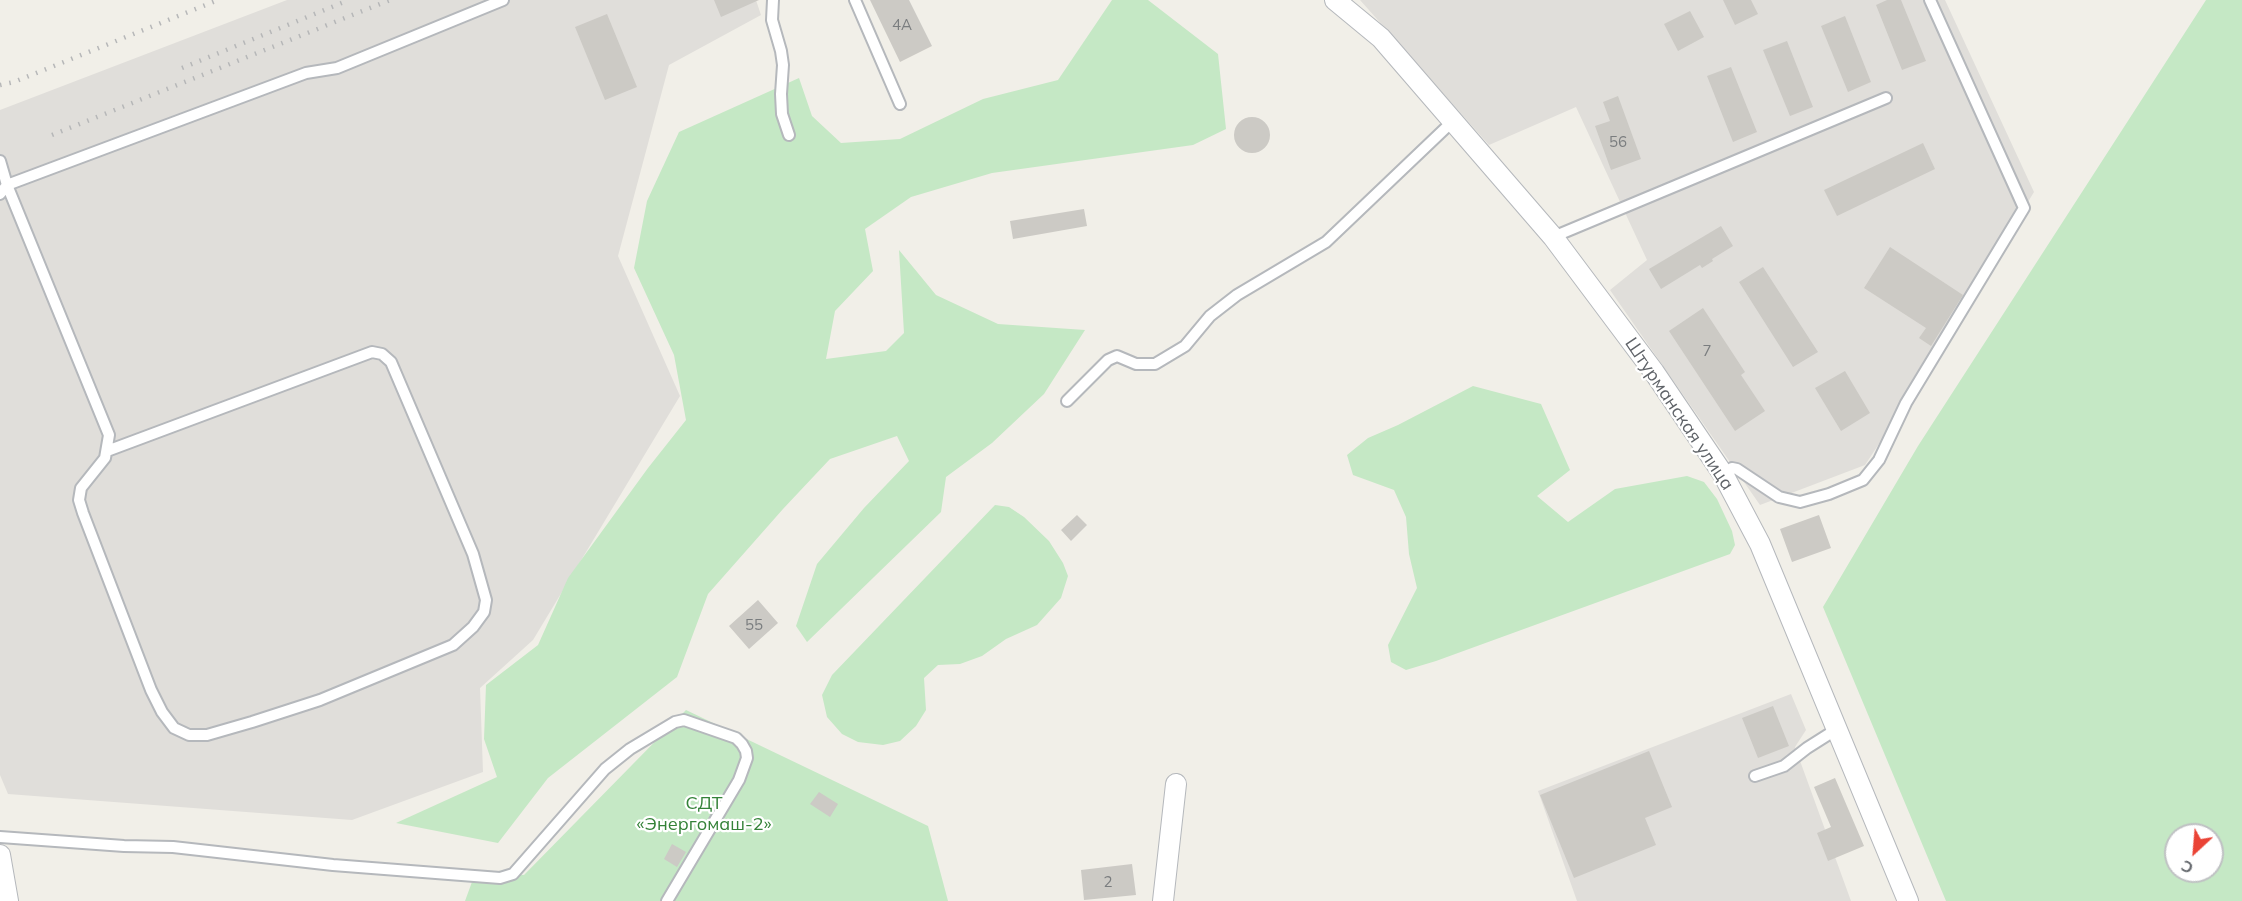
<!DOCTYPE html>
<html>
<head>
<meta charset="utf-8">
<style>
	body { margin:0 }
	#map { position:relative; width:2242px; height:901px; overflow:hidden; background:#f1efe8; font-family:Mulish,sans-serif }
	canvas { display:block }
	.north { position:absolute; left:2164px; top:823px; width:60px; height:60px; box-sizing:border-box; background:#fff; border:2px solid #bfc1c3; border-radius:50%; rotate:206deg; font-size:16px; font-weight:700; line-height:24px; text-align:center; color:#5f6368 }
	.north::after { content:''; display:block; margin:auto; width:21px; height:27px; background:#ea4335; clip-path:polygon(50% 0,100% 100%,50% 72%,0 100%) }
</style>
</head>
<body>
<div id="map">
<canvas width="2242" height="901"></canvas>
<div class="north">С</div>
</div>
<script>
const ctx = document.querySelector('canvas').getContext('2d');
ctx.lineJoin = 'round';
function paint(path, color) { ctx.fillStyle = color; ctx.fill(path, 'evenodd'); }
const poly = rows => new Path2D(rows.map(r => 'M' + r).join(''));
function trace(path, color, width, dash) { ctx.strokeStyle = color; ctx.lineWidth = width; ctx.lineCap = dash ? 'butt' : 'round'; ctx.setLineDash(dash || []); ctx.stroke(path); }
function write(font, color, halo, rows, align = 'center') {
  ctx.font = font + ' Mulish,sans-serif'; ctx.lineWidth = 4.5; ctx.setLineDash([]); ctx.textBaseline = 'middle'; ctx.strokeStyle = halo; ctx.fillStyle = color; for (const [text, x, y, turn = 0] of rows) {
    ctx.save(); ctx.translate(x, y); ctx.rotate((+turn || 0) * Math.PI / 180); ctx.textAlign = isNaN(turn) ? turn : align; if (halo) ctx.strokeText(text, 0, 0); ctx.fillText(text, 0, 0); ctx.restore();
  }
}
paint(poly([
	[287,0,756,0,761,15,669,65,618,256,680,396,533,640,480,688,483,772,352,820,8,794,0,775,0,110],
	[1360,0,1945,0,2034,192,1906,403,1865,465,1760,505,1610,290,1647,260,1576,107,1489,145],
	[1791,694,1806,730,1795,747,1851,901,1577,901,1538,791]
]), '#e0deda');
paint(poly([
	[1112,0,1148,0,1218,54,1226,129,1193,145,992,173,911,197,865,229,873,271,835,311,826,359,886,351,904,333,899,250,936,295,998,324,1085,330,1044,394,992,443,946,477,941,512,807,642,796,626,817,564,864,508,909,461,897,436,830,459,783,509,708,594,677,677,548,778,498,843,396,823,497,777,484,739,486,685,538,645,568,578,648,468,686,420,674,355,634,268,647,201,679,132,799,78,812,116,841,143,900,139,983,99,1058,80],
	[2206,0,2242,0,2242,901,1946,901,1823,607,1918,446],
	[2176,835,2212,835,2212,871,2176,871],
	[1473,386,1541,404,1570,470,1537,496,1568,522,1615,489,1687,476,1704,482,1717,499,1732,531,1735,545,1730,554,1436,661,1406,670,1391,662,1388,645,1417,588,1409,554,1406,517,1394,490,1353,475,1347,455,1368,438,1398,425],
	[995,505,1009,507,1024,517,1049,541,1063,563,1068,576,1061,598,1037,625,1006,639,982,656,960,664,938,665,924,678,926,710,916,726,900,741,883,745,858,742,842,734,827,717,822,695,832,675],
	[686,710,928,826,948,901,465,901,476,871,524,875]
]), '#c5e8c5');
paint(poly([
	[714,0,759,0,721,17],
	[870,0,909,0,932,46,900,62],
	[1723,0,1751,0,1758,14,1735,25],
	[1887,0,1901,0,1926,61,1902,70,1876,5],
	[1690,11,1704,37,1678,51,1664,24],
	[607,14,637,87,605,100,575,27],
	[1845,16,1871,82,1848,92,1821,26],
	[1787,41,1813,107,1790,116,1763,50],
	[1731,67,1757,132,1733,142,1707,76],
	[1618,96,1641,159,1611,170,1595,126,1610,121,1603,102],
	'1234 135a18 18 0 1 1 36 0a18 18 0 1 1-36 0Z',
	[1923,143,1935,169,1837,216,1824,190],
	[1084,209,1087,226,1013,239,1010,221],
	[1721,226,1733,246,1712,259,1713,261,1702,268,1700,265,1661,289,1649,269],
	[1890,247,1963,295,1931,346,1919,338,1926,328,1864,288],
	[1763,267,1818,352,1793,367,1739,282],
	[1703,308,1745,372,1741,375,1765,411,1735,431,1669,331],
	[1845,371,1870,413,1841,431,1815,388],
	[1077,515,1087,525,1071,541,1061,530],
	[1819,515,1831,548,1792,562,1780,529],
	[758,600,778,623,749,649,729,626],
	[1773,706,1789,746,1758,758,1742,718],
	[1649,751,1672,807,1645,818,1656,845,1574,878,1540,795],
	[1835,778,1864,846,1828,861,1817,833,1831,827,1814,787],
	[819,792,838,804,830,817,810,804],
	[672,844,686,852,677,867,664,859],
	[1132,864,1136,895,1084,900,1081,870]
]), '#cccac5');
const lane = poly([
	[773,0,772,20,781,51,783,65,781,94,782,114,789,135],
	[855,0,900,104],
	[0,161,7,185,0,194],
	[1553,237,1886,98],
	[1067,401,1108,360,1117,356,1136,364,1155,364,1185,346,1210,316,1237,295,1326,242,1453,121],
	[107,451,372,352,382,354,391,362,473,554,486,600,484,612,473,627,453,645,320,700,252,722,207,735,189,735,174,728,162,712,151,690,83,513,79,500,81,488,105,458,109,435,7,185,306,73,337,68,503,0],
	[1723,474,1732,468,1737,469,1779,497,1800,502,1829,494,1863,480,1879,460,1906,403,2024,208,1930,0],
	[1755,776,1784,766,1807,748,1837,729],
	[0,837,124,846,173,847,333,865,500,878,513,874,605,769,630,749,675,722,684,720,736,738,742,744,746,751,747,758,739,780,667,901]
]);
const street = poly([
	[1335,0,1381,38,1553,237,1654,372,1723,474,1760,544,1908,901],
	[0,855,8,901],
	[1163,901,1176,784]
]);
trace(lane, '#b5b8bc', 14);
trace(street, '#b5b8bc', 22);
trace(lane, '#fff', 10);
trace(street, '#fff', 20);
trace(poly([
	[182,68,349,0],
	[0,85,14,82,218,0],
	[52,135,390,0]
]), '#b6b7b8', 4.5, [1.5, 8]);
write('15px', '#7a7d7f', null, [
	["4А",902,25],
	["56",1618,142],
	["7",1707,351],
	["55",754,625],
	["2",1108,882]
]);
write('18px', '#5f6368', '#fff', [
	["Штурманская улица",1679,414,56]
]);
write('18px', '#348238', '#fff', [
	["СДТ",704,804],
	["«Энергомаш-2»",704,825]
]);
</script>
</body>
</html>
